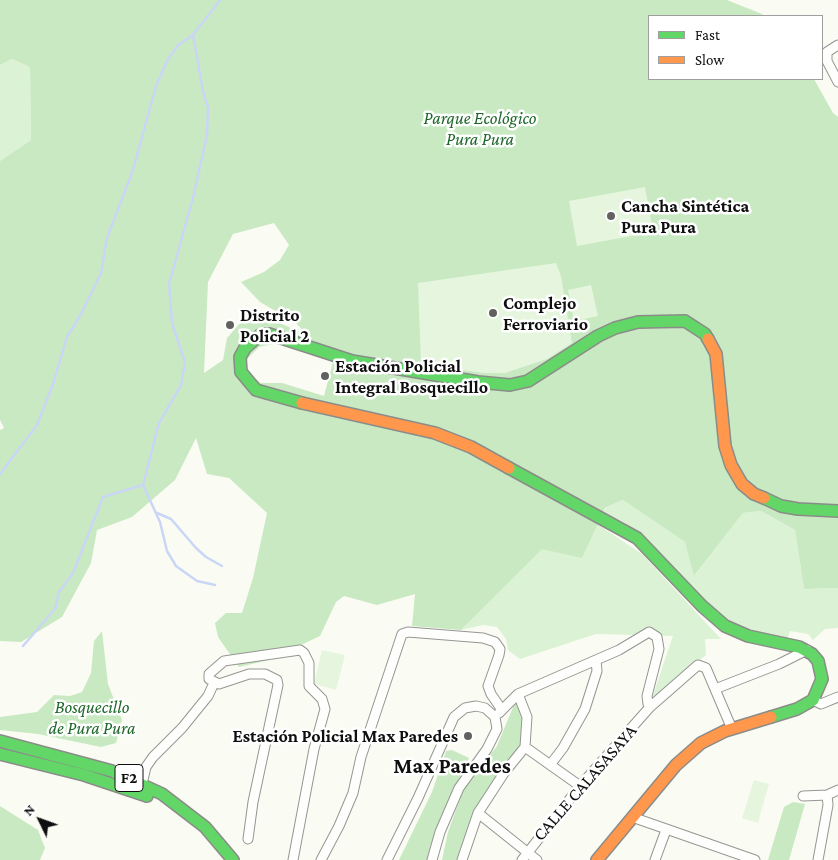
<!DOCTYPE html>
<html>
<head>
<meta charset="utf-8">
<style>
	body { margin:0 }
	#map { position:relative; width:838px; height:860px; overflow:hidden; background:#fafcf4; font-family:"Crimson Pro",serif }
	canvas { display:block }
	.legend { position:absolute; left:648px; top:15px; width:175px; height:65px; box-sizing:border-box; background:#fff; border:1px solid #9f9f9f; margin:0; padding:6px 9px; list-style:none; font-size:15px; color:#0f0f0f }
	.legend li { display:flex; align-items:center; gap:10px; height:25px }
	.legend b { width:25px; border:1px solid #9f9f9f }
	.north { position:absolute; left:15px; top:795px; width:50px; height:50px; -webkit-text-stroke:4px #fff; paint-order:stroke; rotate:312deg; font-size:14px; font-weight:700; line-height:20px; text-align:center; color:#0f0f0f }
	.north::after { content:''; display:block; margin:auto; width:18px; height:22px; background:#0f0f0f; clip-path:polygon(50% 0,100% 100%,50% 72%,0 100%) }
</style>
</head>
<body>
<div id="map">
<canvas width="838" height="860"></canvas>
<ul class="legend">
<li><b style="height:6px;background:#63d668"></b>Fast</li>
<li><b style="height:6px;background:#ff974d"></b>Slow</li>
</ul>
<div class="north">N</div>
</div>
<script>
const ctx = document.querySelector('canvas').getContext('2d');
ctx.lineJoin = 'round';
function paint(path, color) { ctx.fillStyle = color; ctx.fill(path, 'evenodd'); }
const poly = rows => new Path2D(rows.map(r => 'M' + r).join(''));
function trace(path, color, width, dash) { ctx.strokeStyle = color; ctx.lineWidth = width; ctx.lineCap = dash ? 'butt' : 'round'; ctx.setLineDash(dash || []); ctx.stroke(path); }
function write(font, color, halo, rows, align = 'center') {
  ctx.font = font + ' "Crimson Pro",serif'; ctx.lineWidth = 5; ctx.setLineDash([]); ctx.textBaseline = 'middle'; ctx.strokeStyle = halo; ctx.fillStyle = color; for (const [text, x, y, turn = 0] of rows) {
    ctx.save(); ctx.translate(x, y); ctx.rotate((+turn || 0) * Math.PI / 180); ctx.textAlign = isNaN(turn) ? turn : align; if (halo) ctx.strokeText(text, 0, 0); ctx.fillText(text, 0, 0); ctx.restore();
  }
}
paint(poly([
	[12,59,30,67,31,140,0,161,0,65],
	[623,500,685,542,695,575,743,513,761,511,795,530,804,589,838,588,838,628,825,629,813,640,808,634,790,631,787,640,742,628,720,615,701,599,649,542,625,523,603,512,606,508],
	[597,524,642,554,721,639,705,639,706,655,652,698,673,636,596,634,520,659,508,650,506,639,497,627,483,625,461,630,542,548,592,535]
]), '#dbf2d4');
paint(poly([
	[0,0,727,0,762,14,764,16,649,16,649,79,814,79,833,113,838,117,838,588,804,589,795,530,761,511,743,513,694,576,685,542,623,500,605,508,582,558,542,549,461,630,412,626,415,594,377,605,344,596,336,602,320,636,269,660,239,667,218,637,215,623,226,613,242,613,253,578,267,513,229,478,207,474,196,438,175,480,132,517,97,530,91,563,62,617,21,642,0,641,0,430,4,428,0,420,0,161,31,140,30,67,12,59,0,65],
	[274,223,289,245,280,260,264,272,241,282,260,302,296,323,308,336,265,316,242,321,227,338,223,360,204,373,208,282,233,234],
	[277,343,333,362,324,396,282,383,261,383,251,376,247,368,247,359,259,347],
	[102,631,108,684,122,720,116,743,101,747,38,734,0,730,0,717,37,712,54,695,70,696,82,692,91,673,94,641],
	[516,700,524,725,520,750,486,794,460,860,442,860,448,832,464,788,497,746],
	[452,750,469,758,447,805,429,860,399,860,432,792,446,751],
	[793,802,805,804,789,860,768,860,784,807],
	[0,806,38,830,45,848,40,860,0,860]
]), '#c8e9c2');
paint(poly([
	[645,187,653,232,577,246,569,201],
	[556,263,561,276,572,343,547,359,505,373,483,373,421,364,418,283],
	[591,285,598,316,574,321,568,290],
	[322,650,345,655,336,690,314,684],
	[754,780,769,784,758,823,742,818]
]), '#e6f6de');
trace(poly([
	[193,35,203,91,208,107,207,135,193,198,169,284,172,323,185,362,181,385,159,423,143,485,160,522,167,551,176,566,197,581,215,585],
	[0,474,37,425,53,384,67,337,81,314,101,273,107,238,133,170,156,86,167,61,178,45,193,35,220,0],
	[157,513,171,519,196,548,206,557,222,566],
	[23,646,55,609,59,592,73,573,103,497,143,485]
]), '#cad6f5', 2.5);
const street = poly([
	[838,45,827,52,827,61,838,82],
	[715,689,779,664,807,650],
	[813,700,821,704,838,697],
	[499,713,518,694,619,650,649,632,657,637,659,649,647,696,648,704,650,707],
	[525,747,580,786],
	[550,765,563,748,585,709,597,671,596,660],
	[142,784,146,767,153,757,182,728,208,696,214,683],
	[803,796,827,795,838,790],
	[478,813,537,860],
	[632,817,755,860],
	[248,839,253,802,278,685,277,680,265,674,249,674,219,684,209,679,209,674,224,661,300,650,304,653,309,663,309,686,322,699,325,709,314,749,293,860],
	[321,860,339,826,353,793,361,757,402,634,408,632,483,638,495,642,500,649,499,655,488,686,491,694,502,710],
	[387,860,418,798,454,717,465,708,476,706,485,708,495,717,497,729,487,749,459,788,440,832,432,860],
	[462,860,478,813,504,773,525,747,527,717,518,694],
	[522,860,580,786,650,707,698,665,706,668,732,729],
	[655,860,666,830],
	[818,860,828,805,827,795]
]);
const fast = poly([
	[302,403,256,390,241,372,240,357,245,348,260,335,269,334,352,361,478,382,510,385,528,381,598,336,615,328,638,322,685,321,705,334,708,339],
	[509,468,637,538,702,606,725,626,748,636,799,647,812,654,818,661,822,679,813,700,797,709,771,717],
	[764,498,781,506,798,509,838,511],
	[0,741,112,771,162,794,205,827,233,860],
	[0,754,84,775,147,796]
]);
const slow = poly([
	[708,339,716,354,725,446,731,465,742,484,754,494,764,498],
	[302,403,435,433,471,447,509,468],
	[597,860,676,765,701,743,725,731,771,717]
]);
trace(street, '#959692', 11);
trace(fast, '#8b8c89', 14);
trace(slow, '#8b8c89', 14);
trace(street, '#fefffd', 9);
trace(fast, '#63d668', 11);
trace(slow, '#ff974d', 11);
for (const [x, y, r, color] of [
	[611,216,5,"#61625f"],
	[493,313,5,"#61625f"],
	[230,325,5,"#61625f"],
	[325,376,5,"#61625f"],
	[468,736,5,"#61625f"]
]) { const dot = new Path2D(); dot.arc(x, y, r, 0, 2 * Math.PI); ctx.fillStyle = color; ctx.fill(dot); trace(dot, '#fff', 2); }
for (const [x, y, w] of [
	[129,778,28]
]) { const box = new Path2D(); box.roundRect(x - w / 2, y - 13.5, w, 27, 4); ctx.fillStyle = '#fff'; ctx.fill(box); trace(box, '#0f0f0f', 1); }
write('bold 16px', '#0f0f0f', null, [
	["F2",129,778]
]);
write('italic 18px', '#1e672a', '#fff', [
	["Parque Ecológico",480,118],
	["Pura Pura",480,139],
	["Bosquecillo",92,707],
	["de Pura Pura",92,728]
]);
write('bold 18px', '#0f0f0f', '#fff', [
	["Cancha Sintética",621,206],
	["Pura Pura",621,227],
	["Complejo",503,303],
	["Ferroviario",503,324],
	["Distrito",240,315],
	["Policial 2",240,336],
	["Estación Policial",335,366],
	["Integral Bosquecillo",335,387],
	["Estación Policial Max Paredes",458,736,"right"]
], 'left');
write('18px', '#0f0f0f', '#fff', [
	["CALLE CALASASAYA",585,783,-49]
]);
write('bold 22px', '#0f0f0f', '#fff', [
	["Max Paredes",452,766]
]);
</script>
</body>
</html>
